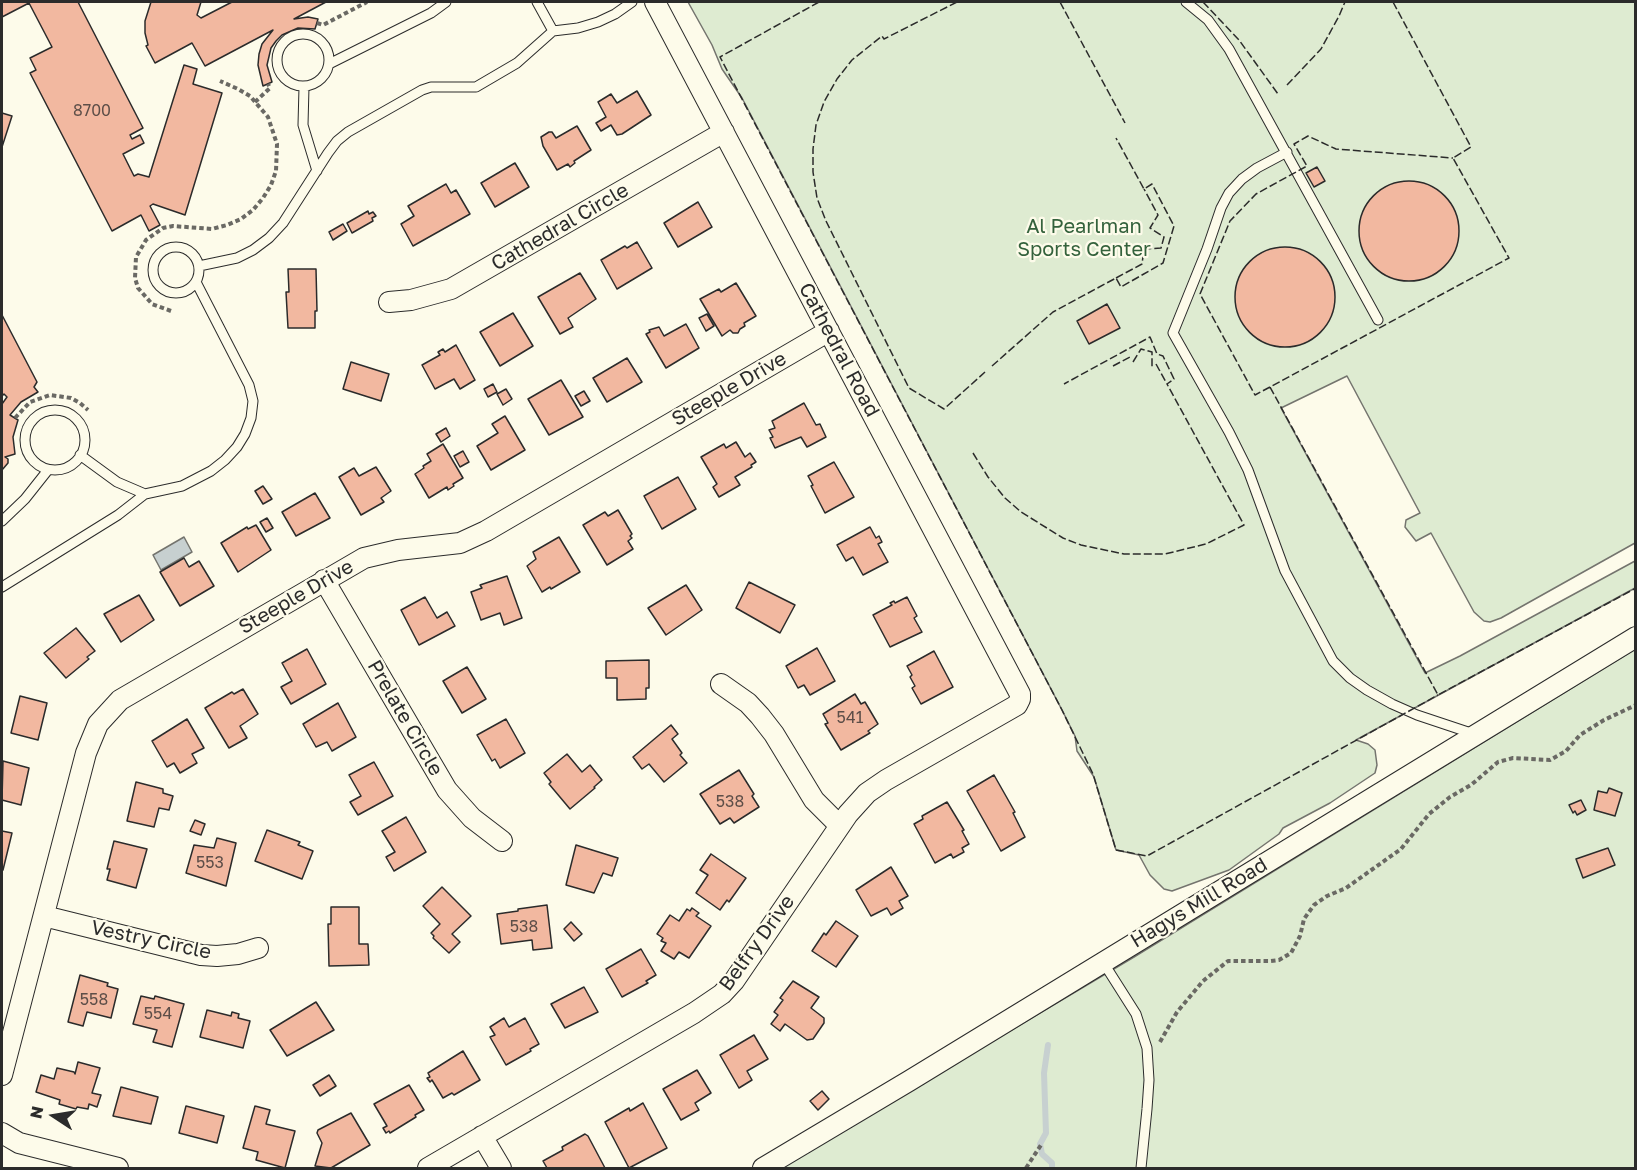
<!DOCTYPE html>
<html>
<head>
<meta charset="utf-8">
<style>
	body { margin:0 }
	#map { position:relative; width:1637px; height:1170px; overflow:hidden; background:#fdfbea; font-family:"Golos Text",sans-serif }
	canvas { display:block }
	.frame { position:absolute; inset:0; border:3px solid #2b2b2b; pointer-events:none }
	.north { position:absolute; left:24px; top:1086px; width:60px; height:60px; -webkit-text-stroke:4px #fdfbea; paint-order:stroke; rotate:282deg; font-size:16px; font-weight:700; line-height:24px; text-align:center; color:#2b2b2b }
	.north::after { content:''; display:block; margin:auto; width:21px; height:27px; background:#2b2b2b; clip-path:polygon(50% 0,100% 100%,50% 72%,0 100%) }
</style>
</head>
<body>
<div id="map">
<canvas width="1637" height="1170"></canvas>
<div class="frame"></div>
<div class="north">N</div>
</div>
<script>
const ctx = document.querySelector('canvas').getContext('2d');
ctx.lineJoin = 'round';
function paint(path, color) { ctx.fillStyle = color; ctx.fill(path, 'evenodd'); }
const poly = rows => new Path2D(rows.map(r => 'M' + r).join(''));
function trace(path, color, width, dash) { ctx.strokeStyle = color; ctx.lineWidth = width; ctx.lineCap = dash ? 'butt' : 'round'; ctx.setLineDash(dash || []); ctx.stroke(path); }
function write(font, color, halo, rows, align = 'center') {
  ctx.font = font + ' "Golos Text",sans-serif'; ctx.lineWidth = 4.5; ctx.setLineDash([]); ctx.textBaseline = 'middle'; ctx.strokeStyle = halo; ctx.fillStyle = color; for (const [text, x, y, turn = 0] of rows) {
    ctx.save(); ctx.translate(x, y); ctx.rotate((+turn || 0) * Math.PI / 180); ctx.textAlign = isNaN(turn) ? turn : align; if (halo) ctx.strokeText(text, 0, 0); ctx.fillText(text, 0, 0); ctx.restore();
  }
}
const green = poly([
	[688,2,1635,2,1635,543,1501,618,1490,622,1484,621,1474,612,1431,533,1416,541,1405,527,1406,520,1420,513,1347,376,1281,408,1425,673,1460,656,1635,561,1635,588,1356,740,1368,744,1375,750,1377,765,1375,773,1330,803,1283,828,1279,834,1229,870,1172,891,1164,889,1150,875,1139,855,1116,850,1094,777,1077,751,1075,736,1062,710,742,98,722,69,712,45,688,2],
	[1635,649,1635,1168,779,1168,1134,957,1635,649]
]);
paint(green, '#deebd1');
trace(green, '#74746e', 1.5);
const water = poly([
	[184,537,192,552,161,570,153,555,184,537]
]);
paint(water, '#c7d0d0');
trace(water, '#74746e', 1.5);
trace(poly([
	[1048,1045,1044,1073,1046,1133,1040,1144,1042,1154,1052,1163,1052,1168]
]), '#c7d0d0', 6);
const building = poly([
	[2,2,78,2,143,128,130,135,132,139,140,135,144,143,123,154,134,176,138,174,149,177,184,65,197,69,193,84,222,93,185,215,153,204,150,206,160,225,149,231,141,215,112,231,30,73,36,70,30,58,52,47,29,3,2,17,2,2],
	[151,2,201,2,197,15,201,18,232,2,326,2,294,19,308,17,318,19,315,29,298,28,282,35,276,41,271,48,267,65,272,82,263,86,258,65,259,54,262,44,273,30,205,66,192,43,155,63,146,46,148,45,145,33,145,21,151,2],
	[637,91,651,115,622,134,617,135,611,125,601,131,596,123,606,117,598,102,611,94,617,103,637,91],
	[2,113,12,116,2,147,2,113],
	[577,126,591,150,574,161,575,163,570,167,568,164,557,170,543,146,541,137,549,132,552,132,556,138,577,126],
	[515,163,529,187,495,207,481,183,515,163],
	[1317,167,1325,181,1314,187,1306,173,1317,167],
	'1359 231a50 50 0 1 1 100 0a50 50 0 1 1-100 0Z',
	[446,184,451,193,456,190,470,214,413,246,401,224,414,216,408,206,446,184],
	[698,202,712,227,678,247,664,223,698,202],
	[368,211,369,214,373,212,376,216,372,218,373,221,352,233,347,223,368,211],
	[343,224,347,231,333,240,329,232,343,224],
	[637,242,652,268,617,289,601,260,625,246,627,248,637,242],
	'1235 297a50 50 0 1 1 100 0a50 50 0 1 1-100 0Z',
	[288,269,316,269,317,311,315,311,315,328,288,328,286,292,289,292,288,269],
	[580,273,596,299,568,318,573,327,560,334,538,297,580,273],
	[736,283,756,316,744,323,745,326,740,329,738,333,733,333,730,330,722,336,700,299,719,289,721,292,736,283],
	[1107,304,1120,328,1089,344,1077,321,1107,304],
	[513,313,533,346,500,366,480,332,513,313],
	[707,314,714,326,706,331,699,318,707,314],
	[2,315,37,382,34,387,38,392,21,402,10,415,18,420,13,437,15,454,5,457,8,459,8,463,2,470,2,404,7,397,4,394,2,396,2,315],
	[686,324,699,348,666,368,646,334,650,332,649,330,659,327,664,336,686,324],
	[456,345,475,380,460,389,454,379,435,389,422,365,440,355,438,352,443,349,445,352,456,345],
	[627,358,642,382,607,402,593,378,627,358],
	[351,362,389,374,381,401,343,389,351,362],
	[561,380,583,417,549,435,528,399,561,380],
	[493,384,497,392,488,397,484,389,493,384],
	[506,389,512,399,503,405,497,394,506,389],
	[584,391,590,401,581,406,575,396,584,391],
	[804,403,816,425,820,424,826,437,807,447,801,437,775,448,770,438,773,437,769,430,775,428,772,421,804,403],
	[505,416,525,450,491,470,477,446,498,433,492,424,505,416],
	[446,428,450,436,441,442,436,434,446,428],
	[736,442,745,457,750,453,756,462,751,465,752,467,735,477,740,485,719,497,713,487,717,484,701,457,724,444,726,448,736,442],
	[443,444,463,478,453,484,454,486,448,490,447,487,429,498,415,474,424,468,423,466,431,461,427,454,443,444],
	[463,451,469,462,460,467,454,456,463,451],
	[834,462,854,497,825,513,811,486,813,485,808,476,834,462],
	[376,467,391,491,381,498,384,502,361,515,339,477,354,468,359,476,376,467],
	[678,477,696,509,662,529,644,496,678,477],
	[263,486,272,499,263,504,255,491,263,486],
	[315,493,330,518,296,536,282,512,315,493],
	[618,510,632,534,630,536,632,538,628,541,633,549,607,565,583,525,605,512,608,516,618,510],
	[267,518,273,528,266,532,260,522,267,518],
	[256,525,271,550,238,572,221,543,247,527,248,529,256,525],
	[870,527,876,538,879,536,882,542,878,544,888,562,863,575,853,557,846,561,837,545,870,527],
	[559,537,580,572,551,589,550,587,542,592,527,566,536,559,533,552,559,537],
	[184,558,189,567,199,561,214,586,180,606,160,572,184,558],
	[507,576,522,618,504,625,500,613,481,620,471,592,482,588,480,585,507,576],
	[749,582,795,605,780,633,736,608,749,582],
	[686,585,702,610,666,635,648,608,686,585],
	[139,595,154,620,121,642,104,614,139,595],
	[425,597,437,618,447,612,455,626,419,645,401,610,425,597],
	[907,597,917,616,914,618,922,632,890,647,873,615,892,605,890,603,894,601,895,603,907,597],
	[76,628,95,651,87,657,89,659,66,678,44,653,76,628],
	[817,648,835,681,810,695,804,685,798,688,786,666,817,648],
	[307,649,326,684,291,704,281,687,292,681,282,663,307,649],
	[934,651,953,687,921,704,912,688,915,686,910,677,912,675,907,666,934,651],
	[649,660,649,688,646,688,646,699,617,700,617,678,606,678,606,661,649,660],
	[467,667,486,699,462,713,443,681,467,667],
	[243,689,258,714,240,726,247,738,229,748,205,708,232,692,234,694,243,689],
	[855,694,861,704,865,702,878,724,868,731,870,733,841,750,825,724,828,723,823,714,855,694],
	[20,696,47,703,38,740,11,733,20,696],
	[338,703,356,737,332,751,327,742,316,747,303,724,338,703],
	[187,719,204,748,192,754,197,763,180,773,174,763,167,767,152,741,187,719],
	[506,719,525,753,500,768,495,759,492,761,477,735,506,719],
	[671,725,678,734,672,739,682,753,680,755,687,763,664,782,649,764,642,769,633,757,671,725],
	[567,754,582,772,590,765,602,780,594,787,595,788,570,809,549,784,551,782,544,773,567,754],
	[3,761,29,768,21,805,2,800,3,761],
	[374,762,393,796,358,815,350,802,361,796,349,775,374,762],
	[739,770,754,794,752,796,759,807,734,823,730,818,720,824,700,794,739,770],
	[994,775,1015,812,1013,813,1025,837,1001,851,967,791,994,775],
	[136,782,163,789,163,793,173,796,169,810,159,808,154,827,127,821,136,782],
	[1609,788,1622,793,1615,816,1594,810,1598,791,1607,793,1609,788],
	[1581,800,1586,810,1577,815,1575,811,1573,813,1569,805,1581,800],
	[947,802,964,830,962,831,969,844,962,848,964,852,953,858,951,854,935,863,914,824,923,819,922,816,947,802],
	[406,817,426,852,394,871,386,857,395,852,382,831,406,817],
	[195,820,205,824,201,835,190,831,195,820],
	[267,830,300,842,298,845,313,851,302,879,255,861,267,830],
	[2,831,12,833,3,870,2,869,2,831],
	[217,838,236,843,226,886,186,873,194,845,214,848,217,838],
	[114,841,147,849,136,888,107,880,110,869,107,869,114,841],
	[576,845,618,858,612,876,603,873,594,893,566,885,576,845],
	[1608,848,1615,865,1583,878,1576,859,1608,848],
	[711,854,746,878,729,902,727,900,720,910,696,893,708,875,700,870,711,854],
	[891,867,908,896,899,901,903,908,891,915,887,908,871,916,856,890,891,867],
	[442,887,471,916,452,934,460,942,449,953,433,938,434,936,431,933,440,924,423,906,442,887],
	[547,905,552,948,533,950,532,940,501,944,497,914,518,911,518,909,547,905],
	[331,907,359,907,359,944,368,944,369,965,329,966,328,924,331,924,331,907],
	[692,908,699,913,696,916,711,926,689,958,679,952,674,959,661,951,666,943,661,941,663,938,657,934,670,915,679,921,687,909,690,911,692,908],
	[836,921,858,936,836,967,812,951,824,933,826,935,836,921],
	[571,922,582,934,574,941,564,929,571,922],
	[641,949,656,975,646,981,648,983,622,997,606,969,641,949],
	[80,975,108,983,107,986,118,989,111,1018,87,1012,83,1026,68,1022,80,975],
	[793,981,819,997,811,1008,824,1018,824,1023,813,1039,807,1040,785,1024,780,1031,771,1024,778,1015,774,1012,783,1000,780,998,793,981],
	[584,987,598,1012,565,1028,551,1004,584,987],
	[141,996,154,999,155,996,184,1004,172,1047,153,1042,157,1030,133,1024,141,996],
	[316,1002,334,1030,287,1056,270,1030,316,1002],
	[207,1010,231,1016,232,1012,239,1014,238,1018,250,1021,243,1048,200,1037,207,1010],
	[504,1018,509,1027,525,1018,539,1044,530,1049,531,1051,506,1065,490,1037,495,1035,490,1027,504,1018],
	[754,1035,768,1059,747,1071,752,1080,739,1088,720,1055,754,1035],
	[463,1051,480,1080,454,1095,452,1093,443,1098,432,1080,430,1082,427,1078,430,1077,428,1073,463,1051],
	[78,1062,100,1068,92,1093,101,1095,97,1107,89,1104,88,1109,77,1107,76,1109,59,1104,60,1100,36,1092,41,1075,54,1079,57,1068,74,1072,75,1074,78,1062],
	[697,1070,711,1093,695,1103,699,1110,681,1120,663,1089,697,1070],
	[329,1075,336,1086,320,1096,313,1085,329,1075],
	[409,1085,424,1110,415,1115,416,1117,390,1133,389,1131,386,1133,383,1128,387,1126,374,1104,409,1085],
	[121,1087,158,1097,151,1124,113,1116,121,1087],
	[822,1091,829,1099,818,1110,810,1101,822,1091],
	[643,1103,667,1148,629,1168,605,1122,629,1108,630,1111,643,1103],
	[186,1106,224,1116,217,1143,179,1133,186,1106],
	[255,1106,270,1110,266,1124,295,1131,285,1168,256,1160,258,1152,243,1148,255,1106],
	[351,1113,370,1145,331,1168,315,1166,322,1143,317,1133,318,1130,351,1113],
	[585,1134,588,1136,605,1168,547,1168,543,1161,563,1150,562,1147,585,1134]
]);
paint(building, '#f2b8a0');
trace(building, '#2b2b2b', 1.5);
const lane = poly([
	[537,2,553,31,578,28,598,22,615,14,632,2],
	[1186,2,1208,20,1229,49,1378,320],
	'277 60a26 26 0 1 1 52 0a26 26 0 1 1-52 0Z',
	[329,64,431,13,446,2],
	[304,87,303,125,317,171],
	[1287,152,1257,168,1242,179,1229,193,1221,208,1207,249,1173,333,1229,432,1248,470,1285,571,1333,661,1350,678,1367,690,1392,704,1417,715,1474,734],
	'153 270a23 23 0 1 1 46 0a23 23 0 1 1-46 0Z',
	[199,266,237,258,253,250,269,238,283,223,328,153,337,141,348,132,422,90,431,87,476,87,517,63,553,31],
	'25 440a30 30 0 1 1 60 0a30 30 0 1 1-60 0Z',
	[80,455,117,482,145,494],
	[2,521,25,499,48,470],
	[2,587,118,515,145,494,182,486,211,471,225,460,237,447,245,434,251,418,253,401,249,385,196,282],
	[1103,962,1136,1014,1147,1048,1149,1080,1147,1109,1141,1168]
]);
const street = poly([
	[389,302,411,300,451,289,724,132],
	[324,580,447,790,472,818,502,841],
	[721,684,748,703,760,716,774,734,814,800,840,826],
	[44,916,201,955,217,956,238,954,258,948],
	[2,1075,86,753,98,724,120,700,364,558,398,550,460,543,486,531,829,331],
	[2,1133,19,1143,118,1168],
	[482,1136,501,1168],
	[428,1168,694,1013,722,994,734,981,848,814,867,793,886,780,1017,705,1020,699,1020,694,655,2],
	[763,1168,909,1081,1636,637]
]);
trace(lane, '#2b2b2b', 11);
trace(street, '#2b2b2b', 22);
trace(poly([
	[317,23,323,25,367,2],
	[255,102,270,88,268,84],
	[171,311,152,304,138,288,135,278,136,257,146,240,163,228,173,226,212,229,227,225,241,219,253,210,263,198,271,185,276,171,277,144,268,117,250,96,238,89,220,81],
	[15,418,30,402,50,395,71,398,80,403,88,410],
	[1160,1042,1177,1012,1203,981,1228,961,1271,961,1279,960,1291,953,1300,936,1304,919,1314,905,1327,896,1346,888,1401,849,1429,814,1450,797,1471,785,1498,762,1513,758,1550,760,1566,751,1580,735,1604,720,1636,705],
	[1026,1168,1041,1145]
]), '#6a6964', 4, [4.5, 3]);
trace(lane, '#fdfbea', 9);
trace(street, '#fdfbea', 20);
trace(poly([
	[819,2,720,57,1062,710,1093,774,1116,850,1147,856,1438,695],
	[957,2,884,39,882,36,852,60,837,79,824,102,816,125,813,149,813,172,817,198,826,221,909,388,944,409,985,372],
	[1060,2,1125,123],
	[1203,2,1239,40,1278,94],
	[1393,2,1471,147,1453,158,1509,258,1270,387,1438,695,1636,588],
	[1287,85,1321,49,1339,16,1345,2],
	[1116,278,1142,264,1144,249,1161,248,1164,237,1150,228,1158,215,1144,189],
	[1133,362,1141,349,1152,352,1152,367],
	[1156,364,1167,384],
	[992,366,1053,312,1116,278,1121,287,1163,263,1174,226,1152,184,1144,189,1116,138],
	[1113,366,1130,357],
	[1270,387,1255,395,1200,294,1230,221,1256,194,1307,166,1294,144,1308,136,1336,149,1453,158],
	[973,453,988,477,1005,498,1021,512,1063,538,1081,545,1124,554,1165,554,1206,544,1244,525,1167,384,1174,379,1163,356,1157,354,1150,337,1064,384]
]), '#2b2b2b', 1.5, [8, 3]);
write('16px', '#5d4e48', null, [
	["8700",92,111],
	["541",850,718],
	["538",730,802],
	["553",210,863],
	["538",524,927],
	["558",94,1000],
	["554",158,1014]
]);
write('20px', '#2b2b2b', '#fdfbea', [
	["Cathedral Circle",560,227,-30],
	["Cathedral Road",839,350,62],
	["Steeple Drive",729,389,-30],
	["Steeple Drive",296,597,-30],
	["Prelate Circle",405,718,60],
	["Hagys Mill Road",1199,903,-31],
	["Vestry Circle",151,940,12],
	["Belfry Drive",757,943,-54]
]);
write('20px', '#34623c', '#fdfbea', [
	["Al Pearlman",1084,227],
	["Sports Center",1084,250]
]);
</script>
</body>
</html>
